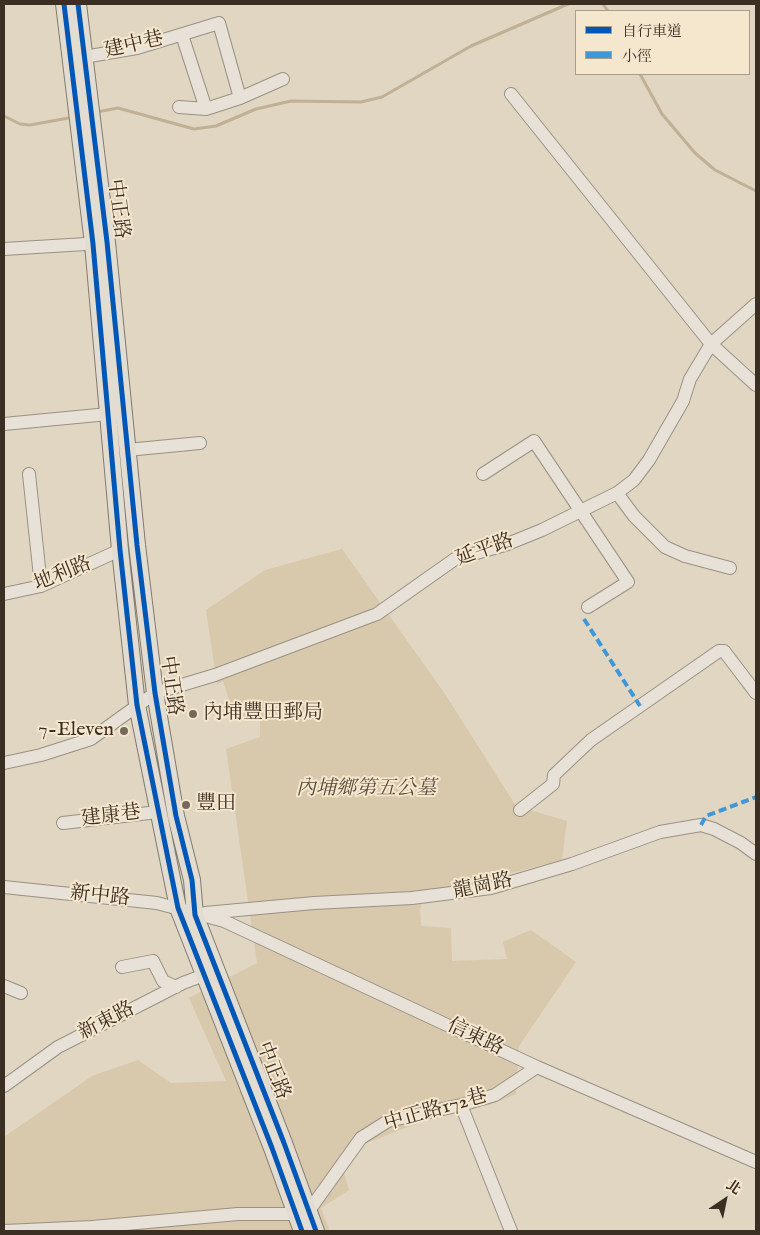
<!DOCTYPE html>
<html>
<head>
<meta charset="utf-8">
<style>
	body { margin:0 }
	#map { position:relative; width:760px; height:1235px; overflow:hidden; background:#e1d6c1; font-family:"IM FELL English","Noto Serif TC",serif }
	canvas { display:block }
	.frame { position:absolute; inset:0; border:5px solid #3b2e23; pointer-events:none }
	.legend { position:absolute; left:575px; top:10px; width:175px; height:65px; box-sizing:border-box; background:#f5e7ce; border:1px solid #ab9d8a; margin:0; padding:6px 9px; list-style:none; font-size:15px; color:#3b2e23 }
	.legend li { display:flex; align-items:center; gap:10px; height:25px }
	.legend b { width:25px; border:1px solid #ab9d8a }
	.north { position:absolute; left:700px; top:1175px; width:50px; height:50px; -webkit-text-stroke:4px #f5e7ce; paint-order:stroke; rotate:34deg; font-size:14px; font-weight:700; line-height:20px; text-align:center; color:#3b2e23 }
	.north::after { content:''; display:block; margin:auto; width:18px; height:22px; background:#3b2e23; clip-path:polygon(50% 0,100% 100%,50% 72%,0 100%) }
</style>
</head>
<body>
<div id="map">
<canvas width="760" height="1235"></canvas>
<div class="frame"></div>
<ul class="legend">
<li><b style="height:6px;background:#0057b8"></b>自行車道</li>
<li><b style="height:6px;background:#3e97d6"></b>小徑</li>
</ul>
<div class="north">北</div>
</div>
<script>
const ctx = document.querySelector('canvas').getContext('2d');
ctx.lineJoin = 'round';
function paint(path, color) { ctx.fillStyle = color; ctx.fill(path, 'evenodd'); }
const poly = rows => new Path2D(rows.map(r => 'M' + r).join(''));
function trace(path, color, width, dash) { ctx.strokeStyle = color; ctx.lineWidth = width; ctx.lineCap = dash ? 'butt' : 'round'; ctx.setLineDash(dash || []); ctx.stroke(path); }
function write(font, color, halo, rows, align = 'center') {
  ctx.font = font + ' "IM FELL English","Noto Serif TC",serif'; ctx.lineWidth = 4; ctx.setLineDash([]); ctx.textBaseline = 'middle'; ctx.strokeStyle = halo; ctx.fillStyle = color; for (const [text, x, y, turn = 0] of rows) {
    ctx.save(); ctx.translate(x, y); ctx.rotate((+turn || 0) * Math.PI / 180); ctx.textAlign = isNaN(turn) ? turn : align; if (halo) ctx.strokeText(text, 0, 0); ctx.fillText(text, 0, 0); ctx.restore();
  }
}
paint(poly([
	[342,549,445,694,516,806,567,821,562,860,424,895,420,909,421,926,451,928,452,961,507,959,503,942,531,930,576,962,519,1046,516,1094,490,1105,456,1108,362,1145,340,1160,349,1190,321,1208,329,1229,324,1231,4,1231,4,1137,92,1076,138,1060,171,1083,226,1081,189,998,257,963,226,749,260,737,260,719,235,718,223,681,217,684,206,610,265,570]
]), '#d8c8ac');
trace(poly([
	[603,4,608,11],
	[640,74,662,114,695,153,715,170,756,191],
	[97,112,118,108,194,129,216,126,256,109,291,101,361,102,382,97,471,46,568,4],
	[4,116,20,124,30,125,74,117]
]), '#c0b095', 3);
const minor = poly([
	[182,35,206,109],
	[84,57,137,48,219,23,240,98],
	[511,94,711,344,756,385],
	[179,107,206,109,240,98,283,79],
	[4,249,102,243],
	[4,424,108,414],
	[127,450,200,443],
	[29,474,41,586],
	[483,474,534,441,628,582,588,607],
	[617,493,634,516,665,547,685,556,730,568],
	[4,594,41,586,120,550],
	[4,763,41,755,91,739,155,693,215,675,377,614,455,559,505,545,542,530,617,493,634,480,649,460,683,401,690,379,711,344,756,304],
	[520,810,553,784,554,775,591,740,719,651,724,651,756,693],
	[63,823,158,812],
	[4,887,157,903,224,921,537,1067,756,1162],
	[205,913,314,903,412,898,491,888,572,864,660,832,701,825,714,829,741,843,756,854],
	[122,967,153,961,163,981,176,987],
	[4,986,21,993],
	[4,1086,58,1047,183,983,212,972],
	[461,1105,511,1231],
	[5,1231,92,1227,238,1214,295,1214,308,1212,361,1138,388,1121,461,1105,495,1095,537,1067]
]);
const major = poly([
	[64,4,93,244,120,550,137,705,178,908,272,1148,302,1231],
	[78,4,107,242,137,545,155,693,176,816,192,880,195,915,284,1143,316,1231]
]);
trace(minor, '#989184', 14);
trace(major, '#817a6e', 18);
trace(minor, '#e7e1d7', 12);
trace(major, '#e3dcd0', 16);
trace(poly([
	[584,619,640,706],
	[701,825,706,816,756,797]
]), '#3e97d6', 4, [8, 4]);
trace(poly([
	[64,4,93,244,120,550,137,705,178,908,272,1148,302,1231],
	[78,4,107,242,137,545,155,693,176,816,192,880,195,915,284,1143,316,1231]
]), '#0057b8', 5);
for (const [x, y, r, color] of [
	[193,714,5,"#75695a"],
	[124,731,5,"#75695a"],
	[186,805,5,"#75695a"]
]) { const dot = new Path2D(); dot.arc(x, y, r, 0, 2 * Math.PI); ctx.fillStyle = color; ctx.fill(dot); trace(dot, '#f5e7ce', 2); }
write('20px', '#3b2e23', '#f5e7ce', [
	["建中巷",134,46,-13],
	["中正路",117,209,83],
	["延平路",485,551,-20],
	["地利路",63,575,-22],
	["中正路",170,686,82],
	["建康巷",111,817,-7],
	["龍崗路",483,887,-12],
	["新中路",100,897,6],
	["新東路",107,1022,-27],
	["信東路",475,1038,25],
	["中正路",272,1071,69],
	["中正路172巷",436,1111,-16]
]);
write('20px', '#3b2e23', '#f5e7ce', [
	["內埔豐田郵局",203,714],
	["7-Eleven",114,731,"right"],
	["豐田",196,805]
], 'left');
write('italic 20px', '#594b3b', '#f5e7ce', [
	["內埔鄉第五公墓",366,790]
]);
</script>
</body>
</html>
